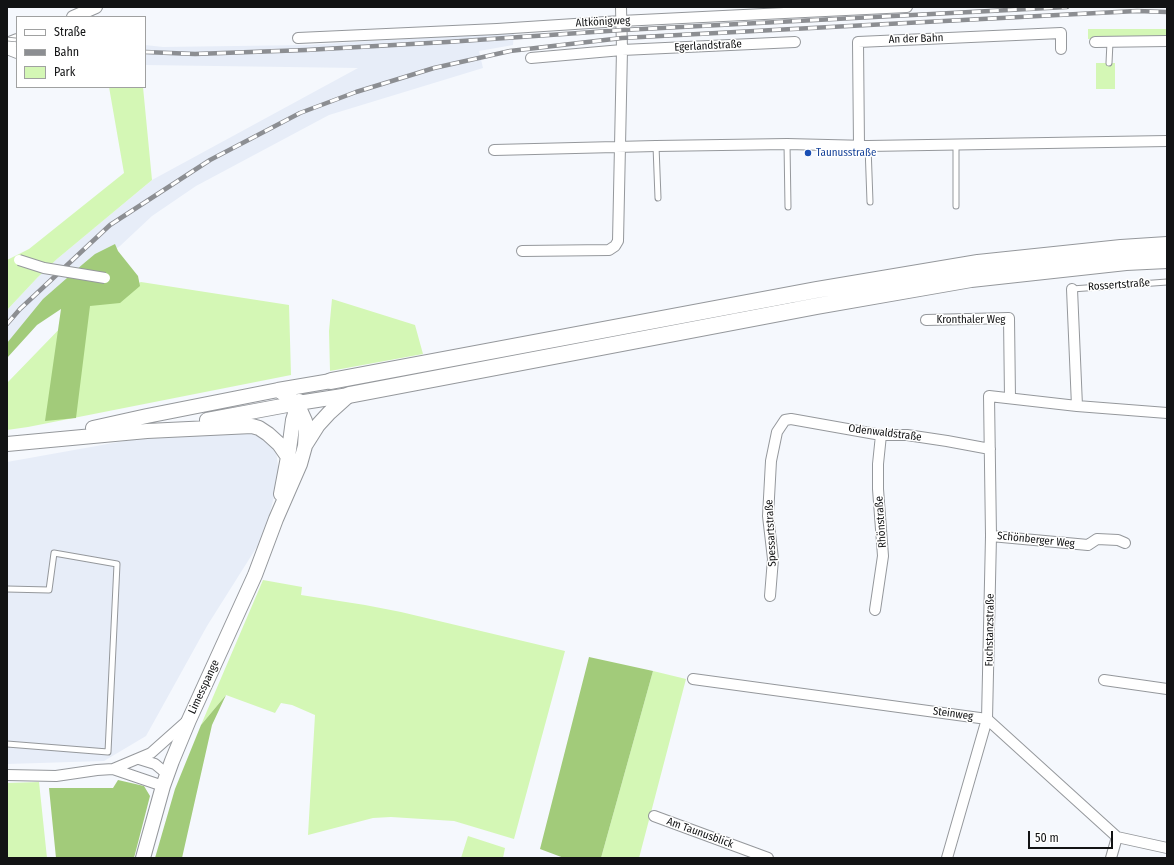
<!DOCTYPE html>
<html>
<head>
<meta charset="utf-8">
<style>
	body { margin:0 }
	#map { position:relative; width:1174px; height:865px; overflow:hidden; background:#f5f8fd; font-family:"Fira Sans Condensed",sans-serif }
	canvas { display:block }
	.frame { position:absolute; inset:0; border:8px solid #121314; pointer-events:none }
	.legend { position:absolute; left:16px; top:16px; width:130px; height:72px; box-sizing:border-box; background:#fff; border:1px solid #a0a1a1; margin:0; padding:5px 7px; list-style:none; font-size:12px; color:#121314 }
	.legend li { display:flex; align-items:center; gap:8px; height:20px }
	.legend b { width:20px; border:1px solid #a0a1a1 }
	.scale { position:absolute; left:1028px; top:831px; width:85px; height:18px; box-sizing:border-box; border:2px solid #121314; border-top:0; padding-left:5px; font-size:12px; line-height:14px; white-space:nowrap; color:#121314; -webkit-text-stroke:3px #fff; paint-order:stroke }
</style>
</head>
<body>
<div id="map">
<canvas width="1174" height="865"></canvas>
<div class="frame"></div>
<ul class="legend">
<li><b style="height:5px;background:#fff"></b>Straße</li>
<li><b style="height:5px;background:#8c8e92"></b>Bahn</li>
<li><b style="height:11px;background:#d4f7b5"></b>Park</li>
</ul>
<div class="scale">50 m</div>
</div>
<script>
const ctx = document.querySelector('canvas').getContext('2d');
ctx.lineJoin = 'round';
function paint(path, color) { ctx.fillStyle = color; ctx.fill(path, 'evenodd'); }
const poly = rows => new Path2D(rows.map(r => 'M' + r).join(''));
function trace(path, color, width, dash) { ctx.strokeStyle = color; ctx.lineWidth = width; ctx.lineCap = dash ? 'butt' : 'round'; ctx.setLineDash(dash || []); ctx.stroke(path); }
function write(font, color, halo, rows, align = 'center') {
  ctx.font = font + ' "Fira Sans Condensed",sans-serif'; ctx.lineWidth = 3; ctx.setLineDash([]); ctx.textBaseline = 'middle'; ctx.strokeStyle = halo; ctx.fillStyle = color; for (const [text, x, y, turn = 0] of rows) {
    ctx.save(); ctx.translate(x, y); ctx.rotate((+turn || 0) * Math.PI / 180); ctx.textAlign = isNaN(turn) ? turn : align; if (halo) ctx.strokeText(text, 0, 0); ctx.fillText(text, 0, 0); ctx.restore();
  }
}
paint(poly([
	[514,32,513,45,479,51,483,68,329,115,196,186,152,216,120,246,54,291,7,348,7,310,38,277,57,259,152,180,358,68,145,65,145,45,163,47,309,45],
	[248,431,265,437,276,450,279,475,265,534,207,626,146,736,104,761,7,764,7,462,130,440]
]), '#e7edf8');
paint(poly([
	[1088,29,1167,29,1167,38,1088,39],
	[1096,63,1115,63,1115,89,1096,89],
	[109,87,143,87,152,180,57,259,38,277,7,310,7,260,29,249,124,173],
	[141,282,289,305,291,375,28,427,7,430,7,383,70,318,100,290,118,291],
	[332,299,415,325,423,354,330,371,329,331],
	[263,580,302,587,301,595,365,605,401,612,565,651,514,839,454,821,391,817,373,818,308,835,315,715,292,705,281,703,275,713,226,695,201,725],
	[653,671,686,679,639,858,601,858],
	[39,782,47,858,7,858,7,783],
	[468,836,505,848,503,858,461,858]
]), '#d4f7b5');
paint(poly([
	[115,244,118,251,138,276,140,286,120,303,90,306,76,418,45,421,61,309,37,325,7,358,7,343,43,299,83,264,95,254],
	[589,657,653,671,601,858,564,858,540,849],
	[226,695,212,725,182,858,155,858,175,789,201,725],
	[118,780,144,786,150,796,134,858,56,858,49,788,113,788]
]), '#a2cb7a');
const service = poly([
	[1109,63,1110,42],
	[787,144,788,207],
	[956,144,956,206],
	[656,146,658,198],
	[868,146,870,202],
	[1072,289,1167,282],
	[7,589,49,590,54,553,117,564,108,752,7,744]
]);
const minor = poly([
	[298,38,497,29,621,21,907,7],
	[1095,42,1167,41],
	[7,49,17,53],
	[531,58,622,50,795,42],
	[859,146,858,42,1061,33,1061,49],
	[494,150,656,146,787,144,868,146,1167,141],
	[522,251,609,250,615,246,618,241,622,50,621,7],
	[1072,289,1077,406],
	[926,320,1009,318,1010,398],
	[991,536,1088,545,1097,539,1118,540,1125,543],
	[770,596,773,559,768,516,771,461,777,432,785,420,791,419,881,435,907,435,947,441,990,449],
	[875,610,883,556,878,489,878,464,881,435],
	[693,679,987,719,1117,837,1167,848],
	[1104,680,1167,689],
	[139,759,155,764,167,774],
	[113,769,163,786],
	[7,775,56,776,97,770,113,769,151,753,187,721],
	[654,816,768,858],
	[947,858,987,719,991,536,989,396,1077,406,1167,413],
	[1111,858,1117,837]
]);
const tertiary = poly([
	[73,17,96,7],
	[7,44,17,40]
]);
const secondary = poly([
	[207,420,298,403,349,395],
	[93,428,147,416,278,390,331,381],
	[7,444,147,431,252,426,259,428,268,434,279,444,288,457],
	[306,444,318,425,329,413,349,395],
	[281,494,288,457,293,420,299,401],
	[143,858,163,786,172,761,189,720,255,575,276,519,300,464,305,446,306,431,305,421,297,403,278,390]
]);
const trunk = poly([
	[331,381,816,290,978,263,1121,248,1167,245],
	[349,395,817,306,971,279,1126,262,1167,260]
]);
trace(service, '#95989c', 7);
trace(minor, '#95989c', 12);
trace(tertiary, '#95989c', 14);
trace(secondary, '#95989c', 16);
trace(trunk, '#95989c', 18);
trace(service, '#fff', 5);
trace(minor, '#fff', 10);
trace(tertiary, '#fff', 12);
trace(secondary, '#fff', 14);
trace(trunk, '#fff', 16);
const rail = poly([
	[7,39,17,40],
	[145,52,195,54,306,50,447,42,623,30,1067,7],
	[7,324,20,309,110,225,210,160,300,113,356,92,434,68,510,51,622,38,1058,15,1137,11,1167,12]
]);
trace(rail, '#8c8e92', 4.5);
trace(rail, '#fff', 3, [9]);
const minorBridge = poly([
	[19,260,44,268,105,278]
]);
trace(minorBridge, '#95989c', 12, []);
trace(minorBridge, '#fff', 10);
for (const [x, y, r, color] of [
	[808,153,4,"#1a4fb4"]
]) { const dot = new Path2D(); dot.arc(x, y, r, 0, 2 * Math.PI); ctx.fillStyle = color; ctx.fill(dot); trace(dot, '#fff', 1.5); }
write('11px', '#121314', '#fff', [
	["Altkönigweg",603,22,-3],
	["An der Bahn",916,39,-2],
	["Egerlandstraße",708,46,-3],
	["Rossertstraße",1119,285,-4],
	["Kronthaler Weg",971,320],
	["Odenwaldstraße",885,433,7],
	["Rhönstraße",881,522,-94],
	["Spessartstraße",771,533,-93],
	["Schönberger Weg",1036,540,6],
	["Fuchstanzstraße",990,630,-89],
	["Limesspange",204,687,-65],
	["Steinweg",953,714,8],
	["Am Taunusblick",700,833,20]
]);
write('11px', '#164399', '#fff', [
	["Taunusstraße",816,153]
], 'left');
</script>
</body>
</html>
